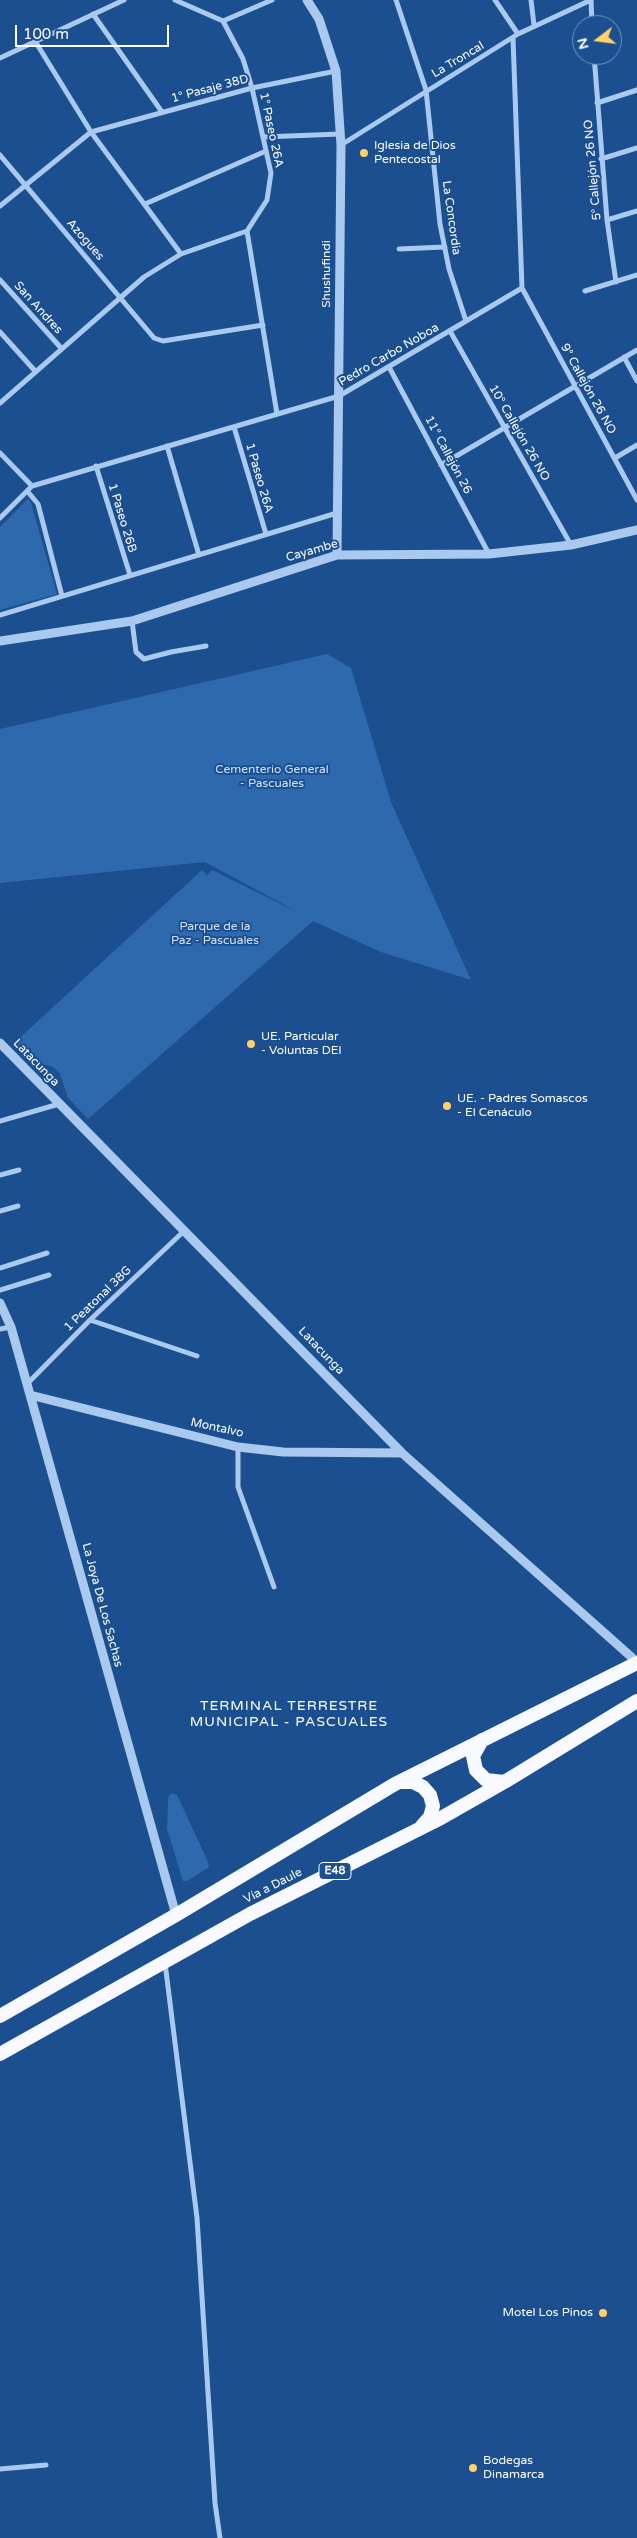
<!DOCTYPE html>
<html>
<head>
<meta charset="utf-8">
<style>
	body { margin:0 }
	#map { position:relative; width:637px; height:2538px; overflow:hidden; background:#1b4f8f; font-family:"Varela Round",sans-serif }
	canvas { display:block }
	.north { position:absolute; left:572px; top:15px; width:50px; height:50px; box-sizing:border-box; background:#1b4f8f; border:1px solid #7695bc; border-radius:50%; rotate:255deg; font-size:14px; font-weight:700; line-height:20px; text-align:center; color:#fff }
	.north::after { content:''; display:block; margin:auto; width:18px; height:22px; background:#ffd166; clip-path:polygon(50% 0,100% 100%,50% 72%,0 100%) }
	.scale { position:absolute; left:15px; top:25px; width:154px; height:22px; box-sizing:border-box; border:2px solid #fff; border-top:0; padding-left:6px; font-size:15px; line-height:18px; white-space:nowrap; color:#fff; -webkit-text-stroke:4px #1b4f8f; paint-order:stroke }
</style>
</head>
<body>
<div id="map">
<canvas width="637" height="2538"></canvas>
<div class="north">N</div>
<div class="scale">100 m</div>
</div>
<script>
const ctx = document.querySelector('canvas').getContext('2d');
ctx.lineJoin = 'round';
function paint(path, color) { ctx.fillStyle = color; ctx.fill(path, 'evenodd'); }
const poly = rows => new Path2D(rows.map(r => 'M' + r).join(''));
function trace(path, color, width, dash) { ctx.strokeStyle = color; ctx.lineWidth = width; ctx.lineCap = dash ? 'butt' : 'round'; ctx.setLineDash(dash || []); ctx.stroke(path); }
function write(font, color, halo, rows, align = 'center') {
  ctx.font = font + ' "Varela Round",sans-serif'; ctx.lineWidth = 4; ctx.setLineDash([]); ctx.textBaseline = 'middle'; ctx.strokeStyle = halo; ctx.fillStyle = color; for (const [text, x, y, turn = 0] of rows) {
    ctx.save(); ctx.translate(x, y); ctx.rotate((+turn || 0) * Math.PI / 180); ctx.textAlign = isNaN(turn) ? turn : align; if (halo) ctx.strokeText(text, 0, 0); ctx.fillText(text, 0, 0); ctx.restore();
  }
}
paint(poly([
	[28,499,31,503,57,594,0,610,0,527],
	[327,654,351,668,391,802,471,980,381,952,313,921,88,1119,68,1098,60,1074,53,1067,31,1061,14,1043,202,870,207,875,212,870,301,914,205,862,0,883,0,729],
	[173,1793,177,1795,209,1864,208,1868,187,1881,183,1881,167,1829,168,1800,169,1795]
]), '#2e69ad');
trace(poly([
	[175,0,223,21,243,59,252,88,271,173,267,200,247,231,277,414],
	[396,0,426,90,440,224,449,269,466,321],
	[495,0,518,34],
	[531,0,534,25],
	[591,0,592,25],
	[93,14,162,112],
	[223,21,272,0],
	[513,38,522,288,637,500],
	[35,41,91,132,181,254],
	[594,55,607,220,616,282],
	[0,58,124,0],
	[597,103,637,90],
	[263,137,340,134],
	[341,145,518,34,591,0],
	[0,155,154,338,163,341,263,325],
	[601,159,637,148],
	[145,204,266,151],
	[0,206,91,132,252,88,336,71],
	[607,220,637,211],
	[399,249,445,247],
	[0,280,62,349],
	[585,291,637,275],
	[450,331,571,545],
	[0,332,36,372],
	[624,357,637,381],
	[389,367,489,554],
	[0,403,144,277,181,254,247,231],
	[234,427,266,534],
	[167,446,199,555],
	[0,453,32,486],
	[615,458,637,445],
	[441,465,637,350],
	[96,466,130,575],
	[28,492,38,504,62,596],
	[0,518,32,486,339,396,522,288],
	[0,615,337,513],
	[132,621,136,652,144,659,171,652,206,646],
	[0,1121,59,1104],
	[0,1175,19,1170],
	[0,1211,18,1206],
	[0,1268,47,1253],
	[0,1290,49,1275],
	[90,1320,197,1356],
	[0,1329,11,1327],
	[27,1384,90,1320,184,1231],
	[238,1447,238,1487,274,1587],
	[165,1963,197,2218,215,2503,220,2538],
	[0,2469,46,2465]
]), '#a9c9ee', 5);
trace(poly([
	[307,0,319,19,336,71,341,145,337,555],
	[0,641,132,621,337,555,489,554,571,545,637,530],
	[0,1043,402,1453,637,1662],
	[0,1303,11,1327,176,1915],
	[30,1395,238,1447,283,1452,402,1453]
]), '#a9c9ee', 9);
trace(poly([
	[482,1740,473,1756,476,1770,486,1780,504,1782],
	[401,1782,413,1782,423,1787,430,1795,433,1806,430,1817,422,1826],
	[0,2016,176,1915,395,1784,637,1663],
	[0,2054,250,1914,441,1818,506,1781,637,1701]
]), '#f8faff', 14);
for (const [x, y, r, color] of [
	[364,153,5,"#ffd166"],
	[251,1044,5,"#ffd166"],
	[447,1106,5,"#ffd166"],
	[603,2313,5,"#ffd166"],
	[473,2468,5,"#ffd166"]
]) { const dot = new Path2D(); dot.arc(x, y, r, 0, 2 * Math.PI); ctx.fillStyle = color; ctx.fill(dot); trace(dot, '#1b4f8f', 2); }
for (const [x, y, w] of [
	[335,1871,32]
]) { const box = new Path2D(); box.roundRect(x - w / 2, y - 8.5, w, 17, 4); ctx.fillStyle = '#1b4f8f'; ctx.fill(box); trace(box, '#fff', 1); }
write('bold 11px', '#fff', null, [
	["E48",335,1871]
]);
write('12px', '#fff', '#1b4f8f', [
	["La Troncal",458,60,-31],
	["1° Pasaje 38D",210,89,-15],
	["1° Paseo 26A",271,130,78],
	["5° Callejón 26 NO",593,170,-95],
	["La Concordia",451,218,82],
	["Azogues",85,240,49],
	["Shushufindi",327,274,-90],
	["San Andres",38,308,48],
	["Pedro Carbo Noboa",389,355,-30],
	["9° Callejón 26 NO",588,389,61],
	["10° Callejón 26 NO",519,433,60],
	["11° Callejón 26",448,455,62],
	["1 Paseo 26A",259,478,74],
	["1 Paseo 26B",122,518,73],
	["Cayambe",312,551,-16],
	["Latacunga",36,1063,46],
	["1 Peatonal 38G",98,1299,-44],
	["Latacunga",321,1351,46],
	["Montalvo",217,1428,12],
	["La Joya De Los Sachas",102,1605,75],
	["Vía a Daule",273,1886,-27]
]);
write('12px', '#fff', '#1b4f8f', [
	["Iglesia de Dios",374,146],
	["Pentecostal",374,160],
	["UE. Particular",261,1037],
	["- Voluntas DEI",261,1051],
	["UE. - Padres Somascos",457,1099],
	["- El Cenáculo",457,1113],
	["Motel Los Pinos",593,2313,"right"],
	["Bodegas",483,2461],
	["Dinamarca",483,2475]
], 'left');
write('12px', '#cfe3fa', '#1b4f8f', [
	["Cementerio General",272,770],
	["- Pascuales",272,784],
	["Parque de la",215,927],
	["Paz - Pascuales",215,941]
]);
ctx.letterSpacing = '1px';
write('14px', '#fff', '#1b4f8f', [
	["TERMINAL TERRESTRE",289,1706],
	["MUNICIPAL - PASCUALES",289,1722]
]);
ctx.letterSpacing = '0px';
</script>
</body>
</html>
